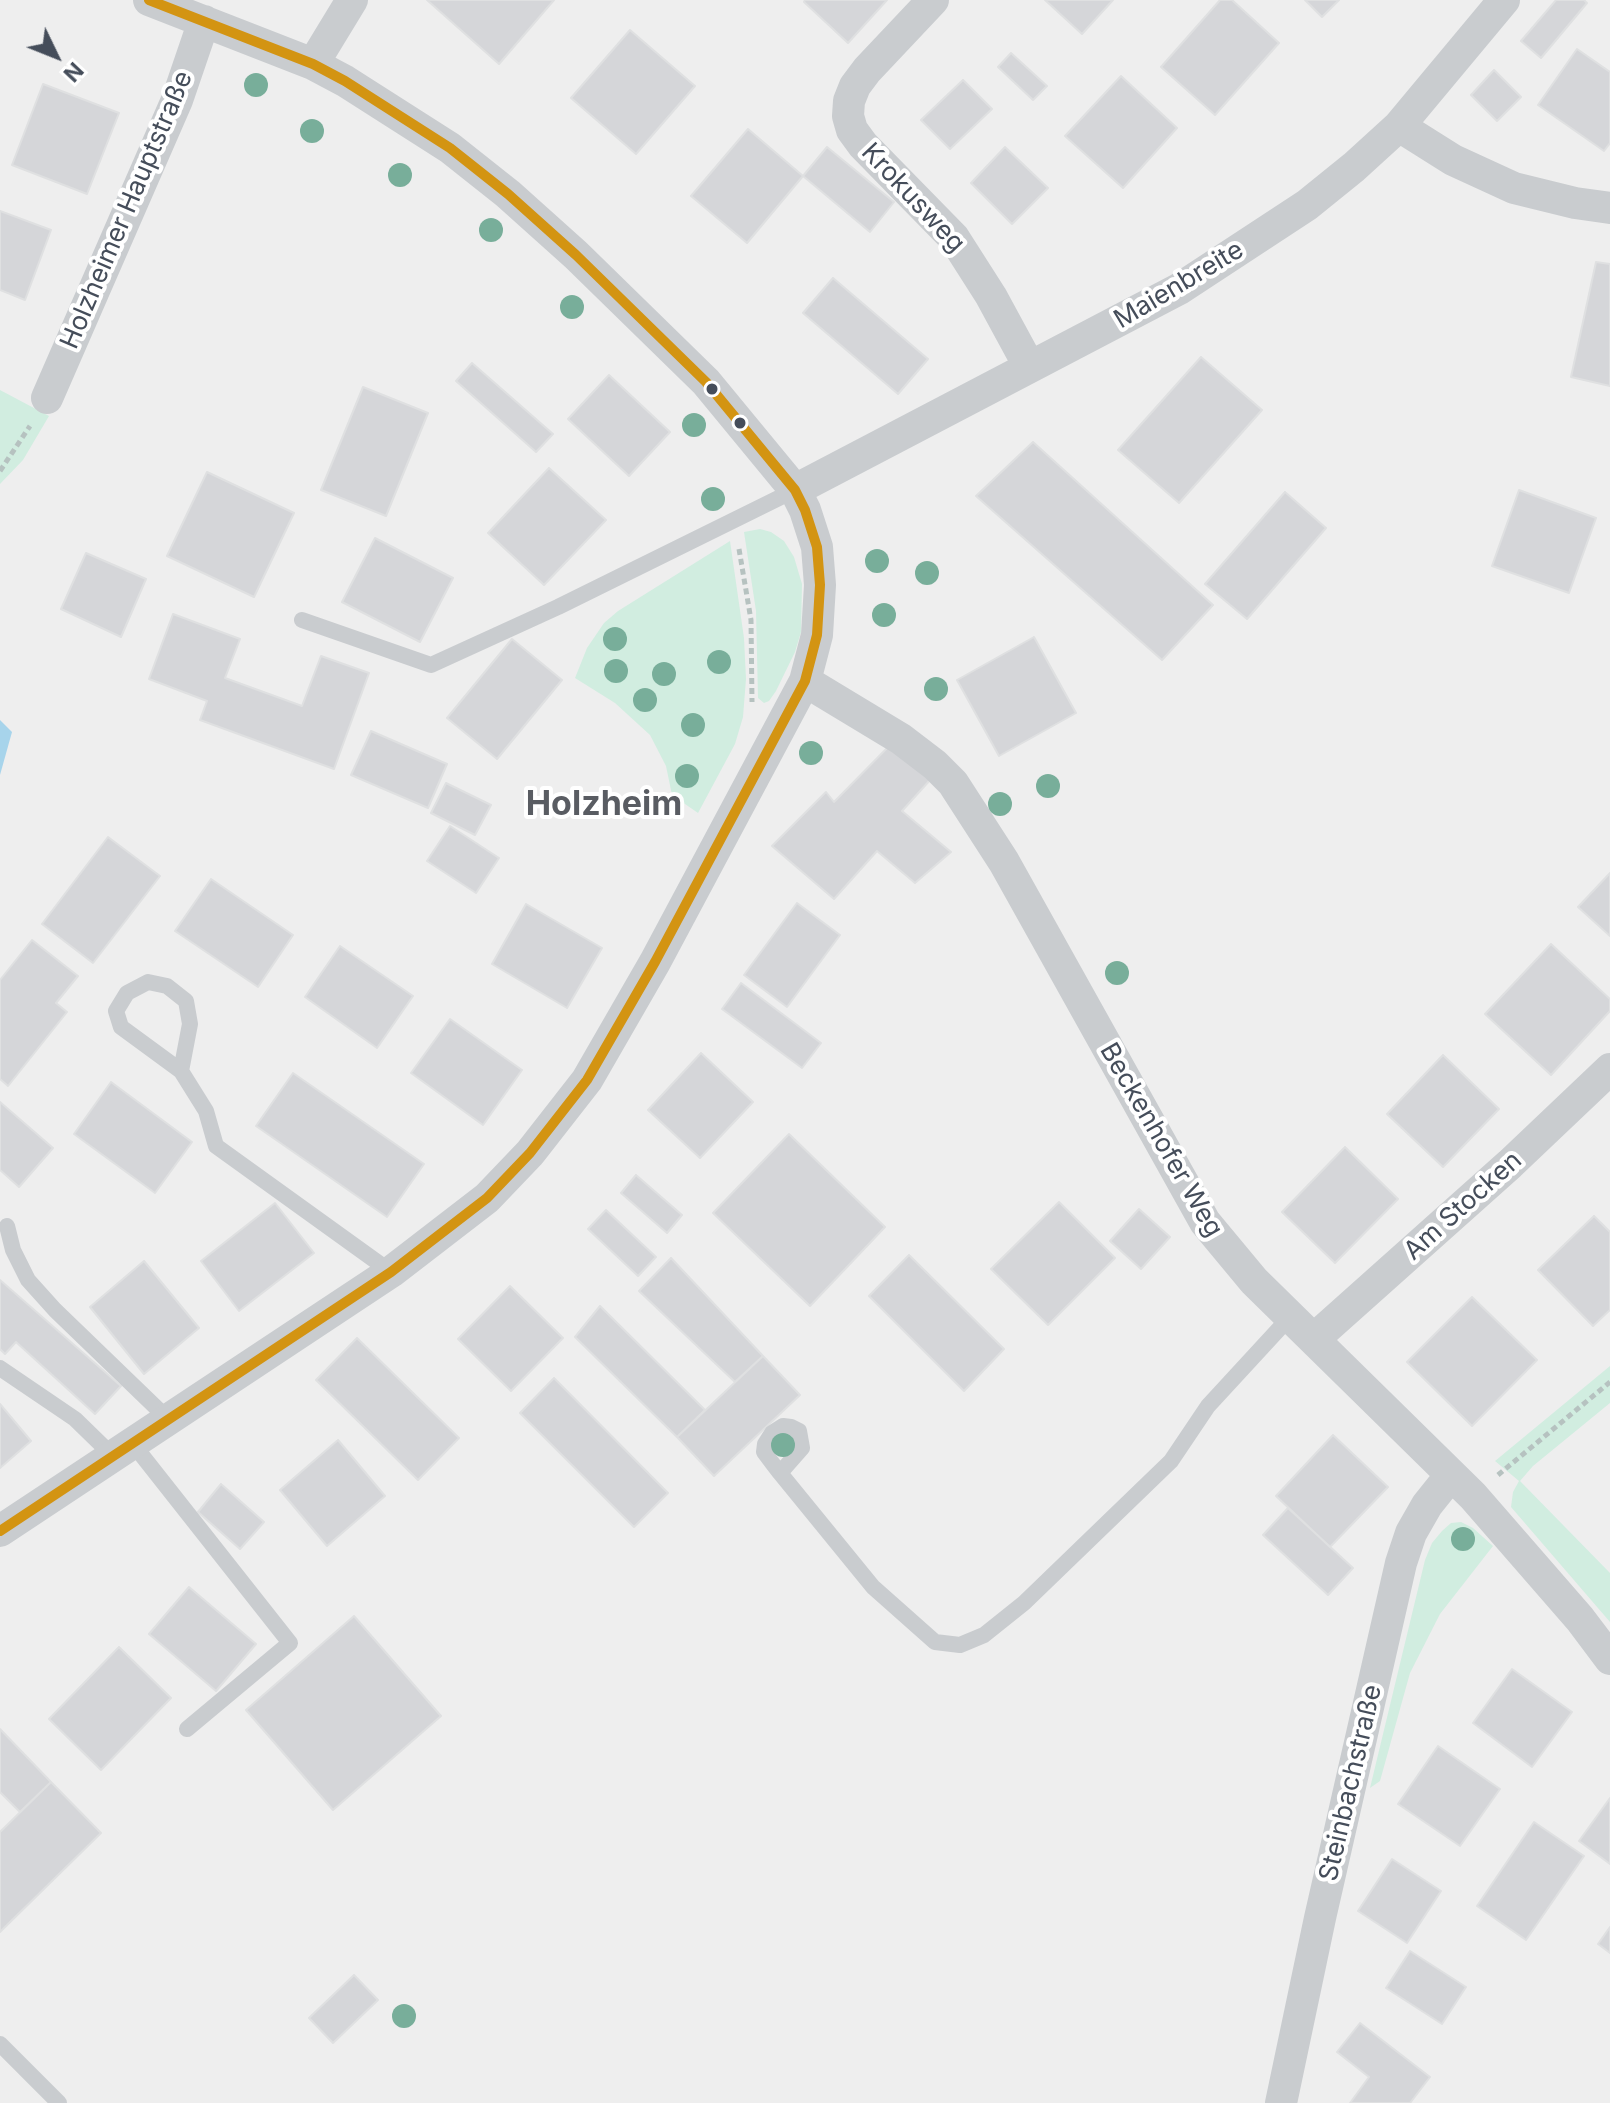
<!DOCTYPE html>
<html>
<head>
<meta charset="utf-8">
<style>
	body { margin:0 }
	#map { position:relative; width:1610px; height:2103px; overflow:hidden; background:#eee; font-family:Inter,sans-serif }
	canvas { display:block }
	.north { position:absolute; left:16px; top:16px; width:80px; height:80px; -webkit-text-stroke:6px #fff; paint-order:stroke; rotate:133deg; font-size:22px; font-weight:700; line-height:32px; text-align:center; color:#454d5a }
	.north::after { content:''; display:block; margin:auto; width:28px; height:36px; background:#454d5a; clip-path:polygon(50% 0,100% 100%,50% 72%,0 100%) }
</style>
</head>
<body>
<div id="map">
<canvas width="1610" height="2103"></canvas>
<div class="north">N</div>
</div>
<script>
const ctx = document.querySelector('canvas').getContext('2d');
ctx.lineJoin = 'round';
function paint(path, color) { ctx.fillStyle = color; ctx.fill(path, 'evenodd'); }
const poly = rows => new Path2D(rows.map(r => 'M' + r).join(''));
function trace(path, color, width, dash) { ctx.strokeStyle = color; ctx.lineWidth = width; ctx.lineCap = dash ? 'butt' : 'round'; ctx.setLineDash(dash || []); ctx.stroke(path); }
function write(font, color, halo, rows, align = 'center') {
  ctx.font = font + ' Inter,sans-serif'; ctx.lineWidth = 8; ctx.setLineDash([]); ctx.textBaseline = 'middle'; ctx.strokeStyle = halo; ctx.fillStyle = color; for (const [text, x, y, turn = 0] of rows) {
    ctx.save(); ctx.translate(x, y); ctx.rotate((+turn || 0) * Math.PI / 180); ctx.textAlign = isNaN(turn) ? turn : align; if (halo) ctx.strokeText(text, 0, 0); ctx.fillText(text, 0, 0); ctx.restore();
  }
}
paint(poly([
	[0,390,49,416,23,460,0,484],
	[760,529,771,532,784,541,794,557,802,584,801,632,795,652,776,691,769,701,764,703,758,698,756,611,744,532],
	[730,541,744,638,746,679,743,717,735,744,698,813,672,795,666,766,650,735,615,703,575,678,587,648,604,623,618,611],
	[1610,1366,1610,1403,1533,1466,1520,1481,1610,1573,1610,1622,1511,1507,1513,1492,1519,1481,1495,1461],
	[1461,1522,1473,1528,1493,1546,1440,1614,1410,1673,1380,1781,1370,1788,1425,1560,1432,1543,1442,1531,1451,1523]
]), '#d1ede0');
paint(poly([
	[0,720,12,732,0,775]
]), '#a7d4eb');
const building = poly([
	[427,0,554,0,499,64,427,0],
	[805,0,887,0,848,43,804,2,805,0],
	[1045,0,1113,0,1082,34,1045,0],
	[1220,0,1232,0,1279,43,1215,115,1161,67,1220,0],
	[1305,0,1339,0,1322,17,1305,0],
	[1556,0,1584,0,1587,3,1541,58,1521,41,1556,0],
	[630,30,695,86,636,154,571,98,630,30],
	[1577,49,1610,72,1610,143,1604,151,1538,105,1577,49],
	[1011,53,1047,86,1033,100,998,67,1011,53],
	[1494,70,1521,97,1497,121,1471,95,1494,70],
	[1121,76,1177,128,1123,188,1065,136,1121,76],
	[963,80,992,109,950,149,921,120,963,80],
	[43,84,119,113,87,194,12,165,43,84],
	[748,129,803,176,747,243,691,196,748,129],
	[827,147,894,202,870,232,803,176,827,147],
	[1005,147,1048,188,1012,224,971,183,1005,147],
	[0,211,51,230,25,300,0,290,0,211],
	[1596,262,1610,264,1610,386,1571,377,1596,262],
	[833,278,928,359,898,394,803,313,833,278],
	[1201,357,1262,410,1179,503,1118,450,1201,357],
	[472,363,553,434,536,452,456,381,472,363],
	[609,375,670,432,629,476,568,419,609,375],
	[363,387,428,413,386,516,321,490,363,387],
	[1033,442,1213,605,1162,660,976,496,1033,442],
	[549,468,606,520,544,585,488,533,549,468],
	[207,472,294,513,254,597,167,556,207,472],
	[1519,490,1596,518,1569,593,1492,566,1519,490],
	[1285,492,1326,528,1247,619,1205,584,1285,492],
	[375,538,453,578,420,642,342,602,375,538],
	[86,553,146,579,121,637,61,609,86,553],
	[173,614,240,639,225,678,302,706,321,656,369,673,334,769,200,720,207,701,149,679,173,614],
	[1034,637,1076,713,999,756,957,680,1034,637],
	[512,639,562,680,497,759,447,718,512,639],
	[371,731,447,764,428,808,351,775,371,731],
	[892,743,931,779,902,811,951,852,915,883,877,851,834,899,772,846,826,792,834,802,892,743],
	[446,783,491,805,475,835,431,813,446,783],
	[450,826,499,858,476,893,427,861,450,826],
	[108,837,160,876,93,963,42,924,108,837],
	[1610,873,1610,936,1578,907,1610,873],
	[211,879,293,935,258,987,175,931,211,879],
	[797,903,840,935,787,1007,744,975,797,903],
	[526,904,602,948,567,1008,492,964,526,904],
	[32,940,78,976,56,1003,67,1012,8,1086,0,1079,0,980,32,940],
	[1551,944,1610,999,1610,1011,1551,1075,1485,1014,1551,944],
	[340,946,413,996,377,1048,305,997,340,946],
	[741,983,821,1043,802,1068,722,1009,741,983],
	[450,1019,522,1070,483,1125,411,1073,450,1019],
	[701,1053,753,1102,700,1158,648,1110,701,1053],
	[1443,1055,1499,1109,1443,1167,1387,1114,1443,1055],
	[293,1073,424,1164,387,1217,256,1126,293,1073],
	[111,1082,192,1142,155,1193,74,1134,111,1082],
	[0,1102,53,1148,19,1187,0,1170,0,1102],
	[789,1134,885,1227,810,1306,713,1213,789,1134],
	[1345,1147,1398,1199,1335,1263,1282,1212,1345,1147],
	[636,1175,682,1215,667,1233,621,1193,636,1175],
	[1059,1202,1115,1258,1048,1325,991,1269,1059,1202],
	[275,1203,314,1253,239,1311,201,1261,275,1203],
	[1139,1209,1170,1237,1141,1269,1110,1241,1139,1209],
	[606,1210,656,1257,638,1276,588,1229,606,1210],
	[1594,1216,1610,1232,1610,1310,1593,1326,1538,1270,1594,1216],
	[909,1255,1004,1349,964,1391,869,1296,909,1255],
	[671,1258,763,1356,735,1382,639,1291,671,1258],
	[144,1261,199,1328,144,1374,90,1307,144,1261],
	[0,1280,121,1386,95,1414,16,1342,5,1354,0,1349,0,1280],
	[510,1286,563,1338,511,1391,458,1339,510,1286],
	[1472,1297,1537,1360,1472,1426,1407,1362,1472,1297],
	[600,1306,705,1410,677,1437,575,1337,600,1306],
	[357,1338,459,1438,418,1480,316,1380,357,1338],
	[763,1356,800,1395,714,1476,677,1437,763,1356],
	[554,1378,668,1493,634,1527,520,1413,554,1378],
	[0,1404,31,1441,0,1468,0,1404],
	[1333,1435,1388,1487,1330,1547,1276,1496,1333,1435],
	[338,1440,385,1496,327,1546,280,1490,338,1440],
	[221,1484,264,1522,240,1549,198,1512,221,1484],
	[1288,1508,1353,1568,1328,1595,1263,1535,1288,1508],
	[189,1587,256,1644,216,1691,149,1634,189,1587],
	[354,1616,441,1716,333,1810,246,1710,354,1616],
	[119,1647,171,1698,101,1770,49,1719,119,1647],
	[1512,1669,1572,1712,1532,1767,1473,1723,1512,1669],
	[0,1729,51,1782,20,1812,0,1792,0,1729],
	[1438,1746,1500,1789,1460,1846,1398,1804,1438,1746],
	[51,1782,101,1833,0,1932,0,1832,51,1782],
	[1610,1798,1610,1864,1579,1841,1610,1798],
	[1534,1822,1584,1856,1526,1940,1477,1906,1534,1822],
	[1392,1859,1441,1891,1407,1943,1358,1911,1392,1859],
	[1610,1927,1610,1953,1598,1944,1610,1927],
	[1410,1951,1466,1987,1442,2024,1386,1988,1410,1951],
	[354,1975,378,2000,333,2043,309,2018,354,1975],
	[1360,2023,1430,2077,1410,2103,1350,2103,1369,2077,1337,2052,1360,2023]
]);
paint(building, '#d5d6d9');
trace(building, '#dfe0e1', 2);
trace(poly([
	[0,471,30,426],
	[739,549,751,620,752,702],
	[1498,1475,1610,1382]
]), '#b6c2c0', 5, [6, 4]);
trace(poly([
	[302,620,431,665,558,607,795,490],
	[181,1071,190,1024,186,1001,167,986,148,982,127,993,116,1011,121,1027,181,1071,206,1111,216,1146,391,1272],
	[7,1226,13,1250,28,1280,55,1310,169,1420],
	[0,1368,75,1419,113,1456],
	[133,1444,290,1643,187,1729],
	[780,1473,802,1448,799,1431,791,1427,783,1426,772,1433,765,1444,764,1452,773,1464,780,1473,873,1587,935,1642,960,1645,984,1635,1024,1603,1171,1461,1208,1406,1290,1317],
	[0,2044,59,2103]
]), '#c9cccf', 16);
trace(poly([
	[933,0,867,70,855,86,849,101,848,116,852,130,863,145,954,238,991,296,1029,366],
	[313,64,352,0],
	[1399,126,1453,160,1514,188,1575,203,1610,208],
	[47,398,177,100,204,21],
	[795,490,1179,289,1307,205,1354,167,1399,126,1504,0],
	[805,681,901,739,935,765,953,783,1004,862,1205,1222,1254,1281,1473,1496,1580,1619,1610,1659],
	[1314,1339,1510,1164,1610,1069],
	[0,1531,391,1272,487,1198,530,1153,587,1080,655,962,805,681,817,635,820,585,817,547,805,510,795,490,706,382,576,255,508,194,450,148,345,81,313,64,149,0],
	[1281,2103,1320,1918,1401,1563,1411,1533,1427,1505,1451,1475]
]), '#c9cccf', 32);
trace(poly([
	[0,1531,391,1272,487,1198,530,1153,587,1080,655,962,805,681,817,635,820,585,817,547,805,510,795,490,706,382,576,255,508,194,450,148,345,81,313,64,149,0]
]), '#d39412', 10);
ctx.fillStyle = '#78ae9a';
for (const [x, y] of [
	[256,85],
	[312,131],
	[400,175],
	[491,230],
	[572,307],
	[694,425],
	[713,499],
	[877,561],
	[927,573],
	[884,615],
	[615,639],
	[719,662],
	[616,671],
	[664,674],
	[936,689],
	[645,700],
	[693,725],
	[811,753],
	[687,776],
	[1048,786],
	[1000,804],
	[1117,973],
	[783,1445],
	[1463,1539],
	[404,2016]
]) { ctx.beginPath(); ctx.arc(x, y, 12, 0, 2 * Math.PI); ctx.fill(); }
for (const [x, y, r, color] of [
	[712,389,7,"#454d5a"],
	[740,423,7,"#454d5a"]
]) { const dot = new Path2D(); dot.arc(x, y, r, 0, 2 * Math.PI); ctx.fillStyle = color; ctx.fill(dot); trace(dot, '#fff', 3); }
write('26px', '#454d5a', '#fff', [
	["Krokusweg",913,198,47],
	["Holzheimer Hauptstraße",127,210,-67],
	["Maienbreite",1179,285,-31],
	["Beckenhofer Weg",1161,1140,60],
	["Am Stocken",1463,1206,-42],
	["Steinbachstraße",1351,1783,-77]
]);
write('bold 34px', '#595c62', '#fff', [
	["Holzheim",604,805]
]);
</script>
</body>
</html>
